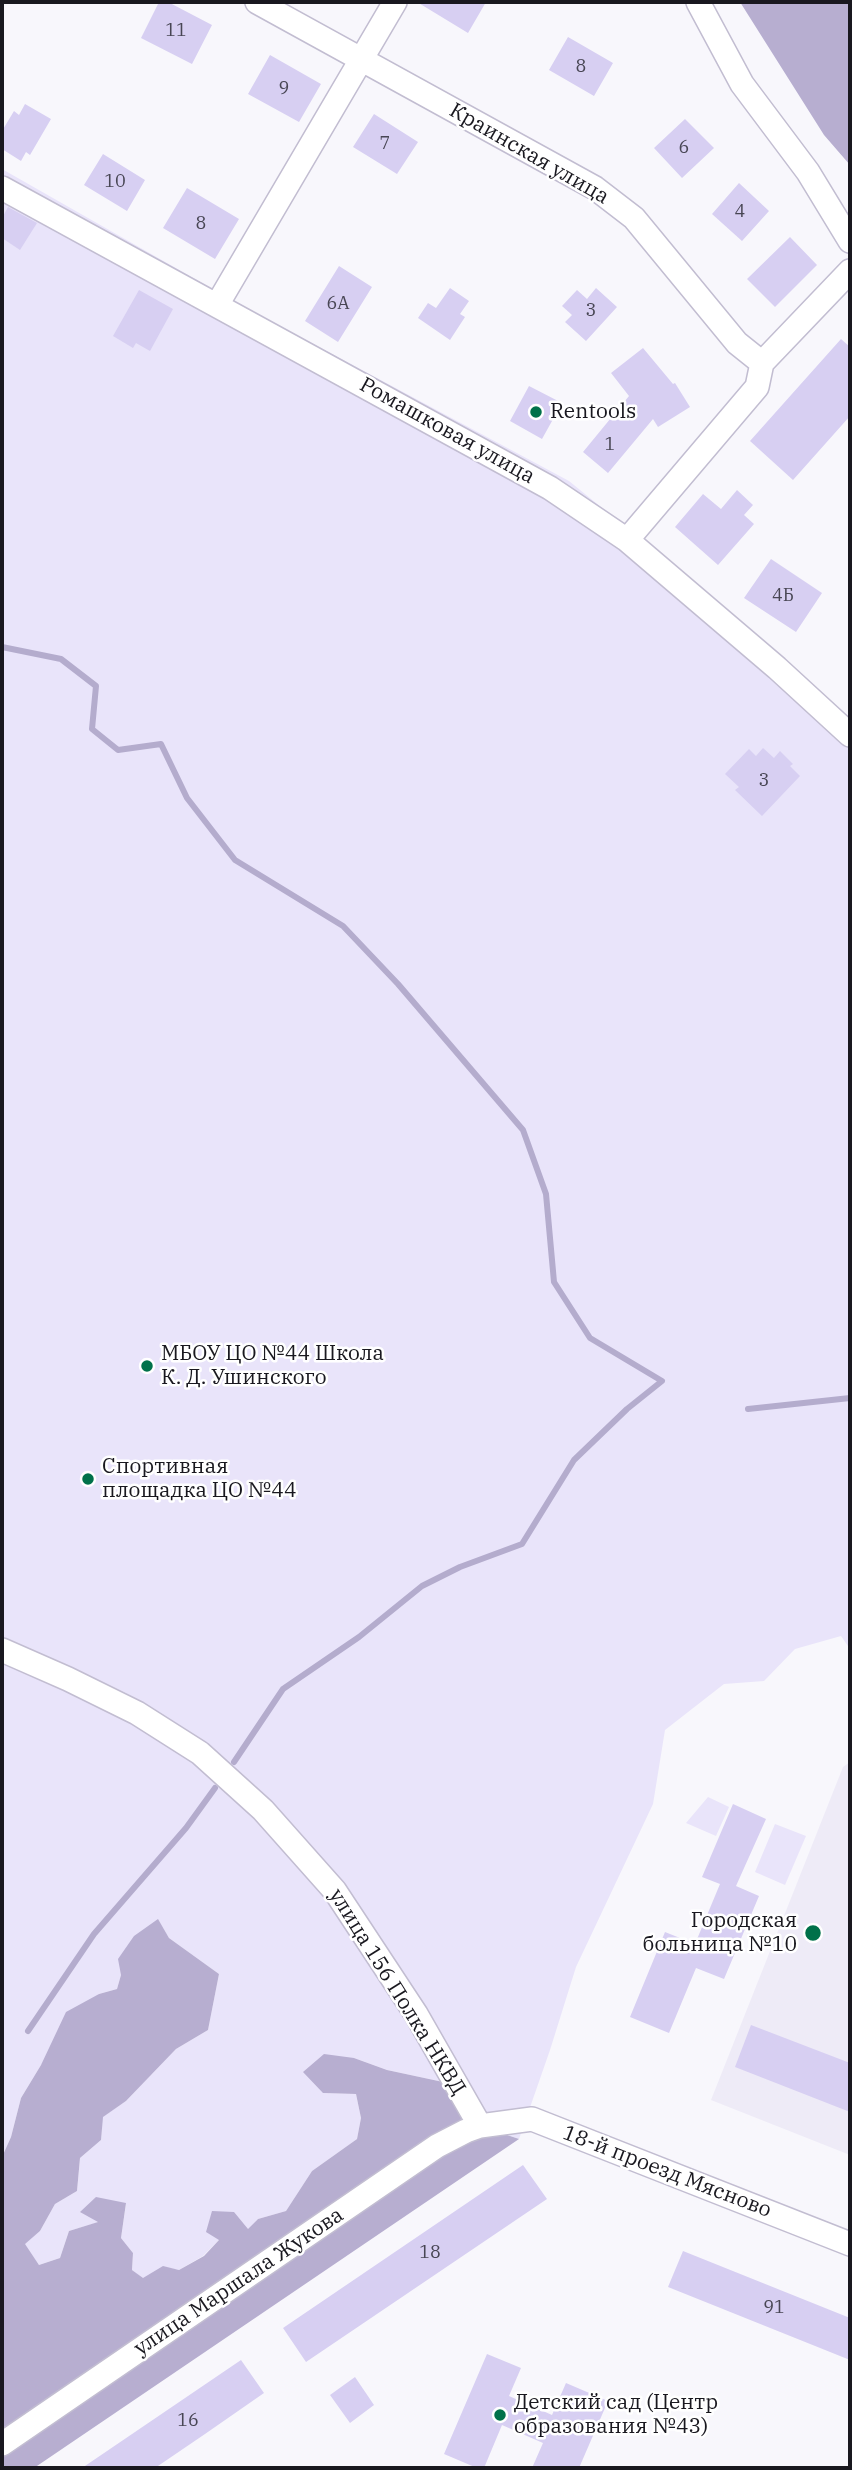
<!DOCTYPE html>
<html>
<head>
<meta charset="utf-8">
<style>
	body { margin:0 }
	#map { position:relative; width:852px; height:2470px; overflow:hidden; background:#f8f7fc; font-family:"IBM Plex Serif",serif }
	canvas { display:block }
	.frame { position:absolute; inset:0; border:4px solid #19181f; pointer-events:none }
</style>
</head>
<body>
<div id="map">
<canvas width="852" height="2470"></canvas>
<div class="frame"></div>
</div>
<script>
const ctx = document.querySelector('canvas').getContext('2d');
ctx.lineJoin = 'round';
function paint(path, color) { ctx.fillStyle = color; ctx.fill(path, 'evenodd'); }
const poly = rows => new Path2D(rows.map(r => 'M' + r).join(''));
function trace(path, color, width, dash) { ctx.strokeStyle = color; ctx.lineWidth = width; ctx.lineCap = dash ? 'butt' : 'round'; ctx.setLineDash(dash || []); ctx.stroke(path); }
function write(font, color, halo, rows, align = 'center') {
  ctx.font = font + ' "IBM Plex Serif",serif'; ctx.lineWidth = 5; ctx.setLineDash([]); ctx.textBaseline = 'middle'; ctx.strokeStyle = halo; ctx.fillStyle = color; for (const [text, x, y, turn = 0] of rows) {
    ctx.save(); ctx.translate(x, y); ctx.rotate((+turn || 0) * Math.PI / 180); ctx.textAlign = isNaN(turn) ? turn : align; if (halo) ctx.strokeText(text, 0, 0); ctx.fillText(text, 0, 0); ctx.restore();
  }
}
paint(poly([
	[850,1762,850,2155,711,2100,843,1767]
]), '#eeebf7');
paint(poly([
	[2,169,239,304,569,481,741,621,850,719,850,1649,841,1636,795,1649,764,1681,724,1684,665,1730,653,1804,576,1967,550,2050,519,2139,480,2126,457,2085,387,2070,354,2058,323,2093,356,2094,361,2118,357,2139,312,2171,286,2211,258,2219,248,2230,219,2240,203,2256,179,2270,163,2267,143,2279,132,2270,133,2253,121,2238,126,2204,99,2222,69,2231,60,2258,39,2265,24,2244,40,2231,55,2204,77,2191,80,2158,101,2140,102,2117,126,2101,176,2049,208,2030,219,1974,169,1938,158,1920,121,1975,117,1989,99,1994,41,2065,21,2098,11,2137,2,2157],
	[708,1797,729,1807,716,1836,686,1823],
	[775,1824,806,1836,785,1885,755,1872]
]), '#e9e4fa');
paint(poly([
	[740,2,850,2,850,165,824,135],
	[158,1919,169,1938,219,1974,208,2030,176,2049,126,2101,103,2117,101,2140,80,2158,77,2191,55,2204,40,2231,25,2244,39,2265,60,2258,69,2231,98,2222,80,2212,96,2197,126,2203,121,2238,133,2253,132,2270,143,2278,163,2266,179,2270,204,2256,219,2240,206,2232,212,2211,234,2212,248,2229,258,2219,286,2211,312,2171,357,2139,361,2118,356,2094,323,2093,303,2072,324,2054,354,2058,387,2070,457,2085,480,2126,519,2139,34,2468,2,2468,2,2157,11,2137,21,2098,41,2065,66,2012,99,1994,117,1989,121,1975,118,1959,134,1936]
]), '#b7aed0');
trace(poly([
	[2,647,61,659,96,686,92,729,118,750,161,744,187,798,235,860,343,926,398,984,523,1130,546,1194,554,1282,590,1338,662,1381,627,1409,574,1460,522,1544,460,1567,422,1586,359,1637,283,1689,234,1762],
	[748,1409,850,1398],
	[28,2031,94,1934,186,1828,215,1788]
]), '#b4accd', 6);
paint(poly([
	[159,2,168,2,212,25,192,64,141,38],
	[417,2,486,2,468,33],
	[568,37,613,63,594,96,549,70],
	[270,55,321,84,299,122,248,94],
	[25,104,51,119,30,155,26,152,21,161,2,149,2,131,14,111,19,115],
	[374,114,418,142,397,174,353,147],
	[685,119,714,148,682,178,654,148],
	[103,154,145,180,127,211,84,185],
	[739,183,769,211,742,241,712,214],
	[187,188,239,219,215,259,163,228],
	[8,207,37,223,20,250,2,238,2,218],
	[790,237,817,265,775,307,747,279],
	[339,266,372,287,338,342,305,321],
	[450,288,469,301,460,314,465,317,450,340,418,318,428,303,436,308],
	[596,288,617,307,586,341,565,322,572,315,562,306,577,290,587,299],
	[139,290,173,309,150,351,136,343,133,348,113,336],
	[841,339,850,347,850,416,793,480,750,441],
	[643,348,673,384,675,383,690,407,658,427,653,419,608,473,583,452,629,396,611,373],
	[529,386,562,403,542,439,510,421],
	[737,490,753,505,744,515,754,524,718,565,675,527,703,494,721,509],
	[771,559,822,593,796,632,744,598],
	[763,748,774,758,780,751,793,764,790,766,800,776,762,816,735,790,739,787,725,774,749,749,756,756],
	[733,1804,766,1819,736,1886,759,1896,724,1979,696,1968,669,2033,630,2017,665,1932,695,1944,720,1884,702,1877],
	[751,2025,850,2063,850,2112,735,2067],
	[523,2165,547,2199,306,2362,283,2328],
	[683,2251,850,2318,850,2360,668,2287],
	[487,2354,521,2368,509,2396,552,2415,566,2383,608,2401,579,2468,532,2468,543,2443,502,2425,484,2468,477,2468,444,2454],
	[241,2360,264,2393,205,2434,155,2468,82,2468],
	[355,2377,374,2405,350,2423,330,2395]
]), '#d7cff2');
const street = poly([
	[257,2,595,188,634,218,737,343,762,363],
	[698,2,742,84,808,172,850,241],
	[2,188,550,488,627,540,777,668,850,735],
	[217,305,395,2],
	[627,540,757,387,762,363,850,271],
	[2,1650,68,1679,137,1713,200,1753,263,1810,335,1891,416,2014,480,2126],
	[2,2444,437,2146,466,2131,480,2126,532,2119,850,2244]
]);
trace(street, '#c2bdd1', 26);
trace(street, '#fff', 23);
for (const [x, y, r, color] of [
	[536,412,7,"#00714a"],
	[147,1366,7,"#00714a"],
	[88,1479,7,"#00714a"],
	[813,1933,9,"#00714a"],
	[500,2415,7,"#00714a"]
]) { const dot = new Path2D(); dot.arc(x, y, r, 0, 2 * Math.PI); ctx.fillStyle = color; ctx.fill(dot); trace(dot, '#fff', 2.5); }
write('18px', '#484654', null, [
	["11",176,31],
	["8",581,67],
	["9",284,89],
	["7",385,144],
	["6",684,148],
	["10",115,182],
	["4",740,212],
	["8",201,224],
	["6А",338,304],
	["3",591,311],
	["1",610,445],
	["4Б",783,596],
	["3",764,781],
	["18",430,2253],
	["91",774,2308],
	["16",188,2421]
]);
write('21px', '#19181f', '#fff', [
	["Краинская улица",529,154,30],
	["Ромашковая улица",447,431,29],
	["улица 156 Полка НКВД",397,1992,58],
	["18-й проезд Мясново",667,2172,21],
	["улица Маршала Жукова",239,2282,-34]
]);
write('21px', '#19181f', '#fff', [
	["Rentools",550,412],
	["МБОУ ЦО №44 Школа",161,1354],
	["К. Д. Ушинского",161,1378],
	["Спортивная",102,1467],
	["площадка ЦО №44",102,1491],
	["Городская",797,1921,"right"],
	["больница №10",797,1945,"right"],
	["Детский сад (Центр",514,2403],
	["образования №43)",514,2427]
], 'left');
</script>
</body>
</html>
